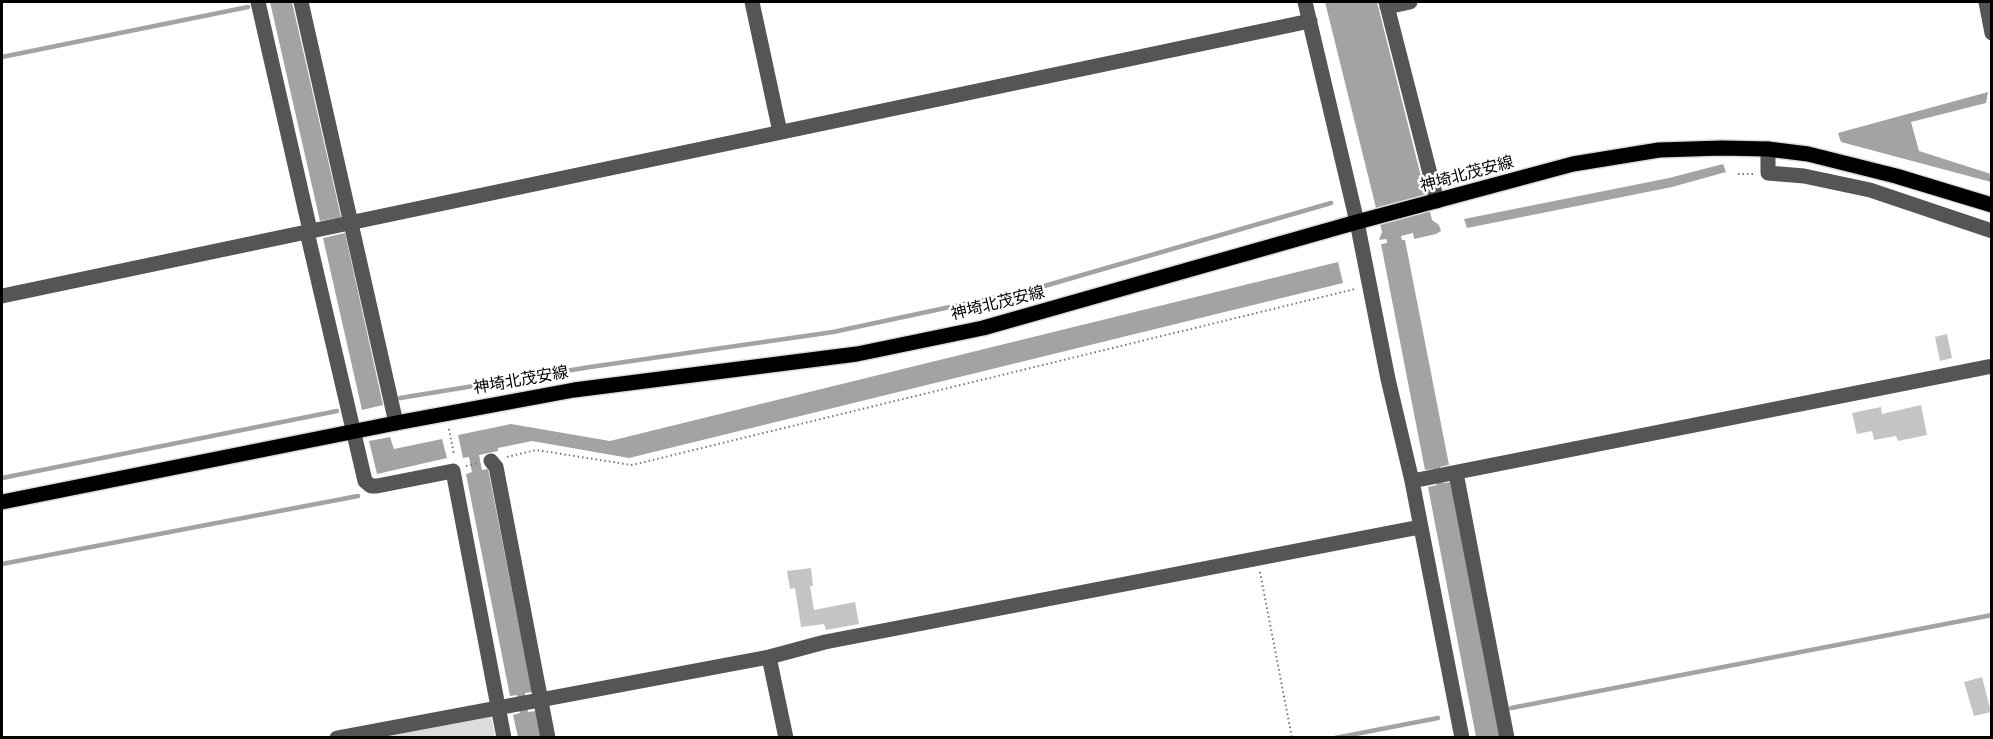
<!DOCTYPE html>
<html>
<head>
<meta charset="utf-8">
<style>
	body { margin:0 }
	#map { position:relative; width:1993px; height:739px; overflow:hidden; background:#fff; font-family:"Roboto Condensed",sans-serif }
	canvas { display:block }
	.frame { position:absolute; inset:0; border:3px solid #000; pointer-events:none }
</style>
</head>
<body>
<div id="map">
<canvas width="1993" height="739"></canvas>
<div class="frame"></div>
</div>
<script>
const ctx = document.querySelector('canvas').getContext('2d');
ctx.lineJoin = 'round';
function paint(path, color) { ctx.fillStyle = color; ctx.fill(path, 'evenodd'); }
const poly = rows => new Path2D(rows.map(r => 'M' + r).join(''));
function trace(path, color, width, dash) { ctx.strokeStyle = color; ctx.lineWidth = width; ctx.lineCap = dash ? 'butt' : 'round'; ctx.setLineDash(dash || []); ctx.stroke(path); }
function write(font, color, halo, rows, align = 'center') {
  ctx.font = font + ' "Roboto Condensed","Noto Sans JP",sans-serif'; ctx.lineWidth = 5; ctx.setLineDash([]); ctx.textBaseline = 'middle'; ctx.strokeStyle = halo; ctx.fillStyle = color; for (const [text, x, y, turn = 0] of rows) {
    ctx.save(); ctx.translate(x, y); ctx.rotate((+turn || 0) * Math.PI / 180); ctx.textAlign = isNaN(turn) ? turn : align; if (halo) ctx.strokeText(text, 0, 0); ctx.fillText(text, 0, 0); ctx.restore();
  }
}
paint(poly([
	[491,716,495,737,379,738]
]), '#dcdcdc');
paint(poly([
	[270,2,292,2,341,217,320,221],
	[1325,2,1377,2,1432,220,1439,225,1441,231,1436,234,1414,239,1413,233,1401,236,1402,240,1405,240,1449,465,1440,467,1443,483,1452,482,1501,737,1476,737,1428,487,1437,485,1434,469,1425,470,1381,244,1387,243,1387,241,1386,239,1379,240,1382,232],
	[1988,92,1986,103,1911,122,1919,151,1991,174,1991,182,1841,142,1838,133],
	[1723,164,1726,172,1672,187,1467,228,1464,219,1669,178],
	[345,233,383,405,362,410,323,238],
	[1338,262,1343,283,629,458,532,441,498,448,498,451,479,455,482,470,488,469,532,692,525,693,528,712,536,711,541,737,518,737,513,715,520,713,517,695,510,696,466,474,472,472,469,457,463,458,458,435,511,424,610,441],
	[390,437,394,449,442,439,447,458,377,474,369,441]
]), '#a3a3a3');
trace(poly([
	[2,57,248,7],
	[400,398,590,367,833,332,1034,289,1331,203],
	[2,478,337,411],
	[2,564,358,496],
	[1511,708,1992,615],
	[1335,738,1438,718]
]), '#a3a3a3', 4.5);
paint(poly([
	[1947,334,1952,358,1940,361,1935,337],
	[1921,405,1927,435,1898,441,1896,436,1874,440,1872,431,1857,434,1852,413,1881,407,1882,414],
	[811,568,813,586,810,586,814,610,855,602,859,624,826,630,824,624,801,627,795,588,790,589,787,571],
	[1982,677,1991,712,1974,716,1964,682]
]), '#c4c4c4');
const major = poly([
	[2,502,396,423,574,390,857,354,983,328,1357,222,1573,164,1659,150,1722,148,1768,149,1808,154,1896,176,1992,205]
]);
trace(major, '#dbdbdb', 18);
trace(poly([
	[1738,174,1753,174],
	[449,429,454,455],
	[507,457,536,450,632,465,1355,289],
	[466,466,478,463],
	[1260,572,1292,738]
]), '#777', 2, [1.5, 3]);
trace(poly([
	[258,2,309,226,307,232,365,481,371,486,377,486,453,471,504,738],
	[301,2,396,423],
	[752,2,780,132],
	[1305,2,1357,222,1388,379,1412,481,1462,738],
	[1386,2,1437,201],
	[1986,2,1992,33],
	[1387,7,1410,2],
	[1768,149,1768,173,1804,176,1870,190,1992,231],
	[2,296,1310,21],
	[491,461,496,467,548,738],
	[1456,473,1507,738],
	[1412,481,1992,366],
	[769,657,786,738],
	[337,738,769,657,825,642,1420,527]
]), '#555', 15);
trace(major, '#000', 15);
write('16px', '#000', '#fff', [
	["神埼北茂安線",1467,175,-15],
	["神埼北茂安線",998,304,-14],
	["神埼北茂安線",521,381,-10]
]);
</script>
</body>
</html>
